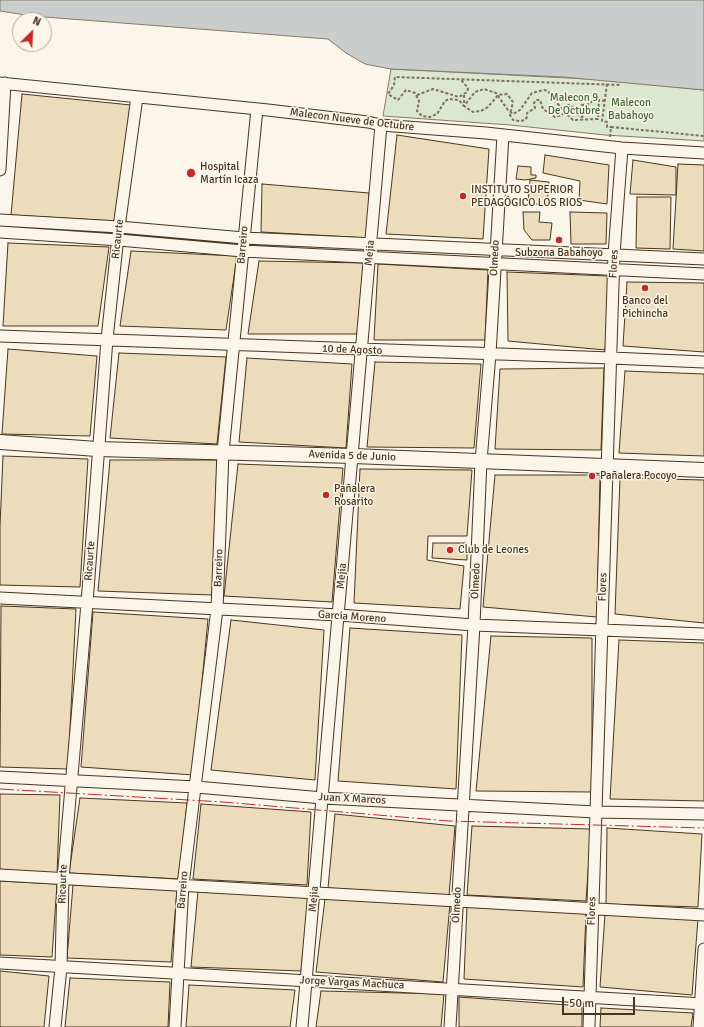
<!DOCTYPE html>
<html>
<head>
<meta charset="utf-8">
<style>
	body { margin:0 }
	#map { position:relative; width:704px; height:1027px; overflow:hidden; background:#fbf6e9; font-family:Signika,sans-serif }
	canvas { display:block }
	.north { position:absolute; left:12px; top:12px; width:40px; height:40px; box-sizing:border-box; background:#fbf6e9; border:1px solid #b4a999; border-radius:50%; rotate:24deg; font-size:11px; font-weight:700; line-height:16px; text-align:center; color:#4a3520 }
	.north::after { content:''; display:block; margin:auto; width:14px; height:18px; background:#c62828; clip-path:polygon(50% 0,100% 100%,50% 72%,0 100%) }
	.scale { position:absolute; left:562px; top:997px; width:73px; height:18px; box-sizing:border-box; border:2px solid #4a3520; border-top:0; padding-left:5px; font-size:12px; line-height:14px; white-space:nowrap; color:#4a3520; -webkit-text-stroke:3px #fbf6e9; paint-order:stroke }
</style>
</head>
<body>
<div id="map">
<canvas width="704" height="1027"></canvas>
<div class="north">N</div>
<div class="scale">50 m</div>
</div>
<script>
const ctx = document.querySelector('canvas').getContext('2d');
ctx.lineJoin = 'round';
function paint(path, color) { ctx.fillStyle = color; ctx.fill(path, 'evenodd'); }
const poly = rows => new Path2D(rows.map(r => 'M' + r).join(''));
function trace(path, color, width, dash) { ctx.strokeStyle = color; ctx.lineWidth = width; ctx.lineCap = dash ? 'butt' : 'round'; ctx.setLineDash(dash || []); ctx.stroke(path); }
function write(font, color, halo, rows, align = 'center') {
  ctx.font = font + ' Signika,sans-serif'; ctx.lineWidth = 3; ctx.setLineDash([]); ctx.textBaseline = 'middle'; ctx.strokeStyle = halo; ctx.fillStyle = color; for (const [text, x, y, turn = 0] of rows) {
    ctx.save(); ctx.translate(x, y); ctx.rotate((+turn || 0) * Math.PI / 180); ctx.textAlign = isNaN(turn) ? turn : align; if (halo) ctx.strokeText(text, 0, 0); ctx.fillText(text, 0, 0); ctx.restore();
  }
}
const green = poly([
	[391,69,607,80,704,90,704,141,605,135,510,125,383,116,391,69]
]);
paint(green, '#dce7d0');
trace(green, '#887966', 1);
const water = poly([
	[0,0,704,0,704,90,563,77,391,69,365,64,346,53,328,39,32,16,0,11,0,0]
]);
paint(water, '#c9cecd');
trace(water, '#887966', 1);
const building = poly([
	[22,94,131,105,115,221,11,215,22,94],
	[397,135,489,149,483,239,386,234,397,135],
	[545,155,609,165,607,204,579,200,580,181,543,173,545,155],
	[633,160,676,167,676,195,630,194,633,160],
	[678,164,704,165,704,251,673,249,678,164],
	[518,166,531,167,531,175,536,175,536,178,525,180,516,179,518,166],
	[530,180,549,182,547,205,528,203,530,180],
	[262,184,369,193,368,238,261,232,262,184],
	[637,197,671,197,670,249,636,248,637,197],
	[523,212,540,212,539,222,552,223,550,240,532,240,524,230,523,212],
	[570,212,607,213,606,244,571,244,570,212],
	[8,243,109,247,98,326,3,326,8,243],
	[131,251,237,256,226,330,120,326,131,251],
	[259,261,364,263,357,334,248,334,259,261],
	[378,264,488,270,485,340,374,340,378,264],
	[507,272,609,276,605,350,508,341,507,272],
	[627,282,704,283,704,352,623,346,627,282],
	[8,349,97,356,90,436,2,434,8,349],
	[119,353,226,357,217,444,110,438,119,353],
	[247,358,352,364,346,448,239,442,247,358],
	[375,362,481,364,474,448,367,447,375,362],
	[604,368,601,450,495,449,500,369,604,368],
	[625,371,704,374,704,456,619,453,625,371],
	[3,456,88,459,80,587,0,585,0,526,3,456],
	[110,460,217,460,212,595,98,591,110,460],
	[238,464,343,468,332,602,224,596,238,464],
	[360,469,472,470,467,536,428,536,427,560,464,566,460,609,354,603,360,469],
	[495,475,600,475,597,617,483,607,495,475],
	[620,478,704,480,704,623,615,614,620,478],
	[433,543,467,543,467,560,432,558,433,543],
	[1,606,76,609,68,769,0,767,1,606],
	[93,612,208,619,193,775,81,767,93,612],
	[231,620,324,630,315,780,211,770,231,620],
	[350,628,462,635,456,789,338,781,350,628],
	[491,636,592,638,592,792,476,791,491,636],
	[619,640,704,643,704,801,610,799,619,640],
	[0,794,60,795,57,875,0,870,0,794],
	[80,798,187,803,179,879,69,873,80,798],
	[201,804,311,812,307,885,193,879,201,804],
	[335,814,455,826,449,895,328,888,335,814],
	[472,826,591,829,586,901,467,895,472,826],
	[607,828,702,834,698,907,606,904,607,828],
	[0,881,57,884,52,957,0,955,0,881],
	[73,885,177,890,171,962,67,958,73,885],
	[198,891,309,895,301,971,191,967,198,891],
	[325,899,450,904,443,982,316,972,325,899],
	[467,905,586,912,583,987,464,979,467,905],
	[605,914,698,919,692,995,600,987,605,914],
	[0,971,49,976,44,1027,0,1027,0,971],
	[70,978,170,982,168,1027,65,1027,70,978],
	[189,985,295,990,290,1027,186,1027,189,985],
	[321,991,444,994,441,1027,316,1027,321,991],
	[459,997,582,1006,582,1027,459,1027,459,997],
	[601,1008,693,1013,691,1027,600,1027,601,1008]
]);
paint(building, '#ecdcbc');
trace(building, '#4a3520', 1);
const minor = poly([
	[0,83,268,110,368,122,381,125,486,133,622,148,704,153],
	[0,170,5,83],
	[0,220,119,227,244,238,704,259],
	[0,232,119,240,243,251,704,274],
	[0,336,611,358,704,362],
	[0,598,339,615,474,625,704,634],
	[0,777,196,787,323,798,596,812,704,814],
	[0,875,704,915],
	[0,963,704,1004],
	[55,1027,61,967,63,879,87,603,107,339,119,227,137,97],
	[175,1027,183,885,217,609,223,452,257,109],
	[302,1027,381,125],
	[450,1027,474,625,481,461,490,354,503,135],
	[589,1027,614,254,622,148],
	[699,1027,704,949]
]);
const major = poly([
	[0,442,97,449,353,456,704,470]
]);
trace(minor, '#4a3520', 13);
trace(major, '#4a3520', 16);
trace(poly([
	[607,84,602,121,607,122,607,127,611,127],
	[417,95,433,89,459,97,467,92,468,88,461,80],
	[464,95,464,106,473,112,481,111,488,107,498,95,507,94,513,102,510,115,513,120,519,121,525,120,527,117,527,113,535,108,534,103,536,100,540,100,543,109,555,117,562,115,568,105,573,107,576,114,582,117,585,114,581,108,582,105,589,104,594,100,599,100],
	[605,101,599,100,598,119,573,120,564,112,548,91,544,90,532,93,520,110,513,114,508,110,496,93,484,89,475,92,464,106,459,100,449,99,445,101,437,114,430,117,422,116,417,111,419,101,415,93,406,90,398,100,388,94,394,85,395,77,620,85],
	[610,137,611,127,704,136]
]), '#7f6f5c', 2, [3, 2]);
trace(minor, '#fbf6e9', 11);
trace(major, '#fbf6e9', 14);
trace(poly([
	[0,789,223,802,449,821,704,828]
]), '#c62828', 1, [14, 3, 2, 3]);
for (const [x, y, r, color] of [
	[191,173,5,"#c62828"],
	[463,196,4,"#c62828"],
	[559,240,4,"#c62828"],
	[645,288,4,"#c62828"],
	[592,476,4,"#c62828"],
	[326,495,4,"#c62828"],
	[450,550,4,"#c62828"]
]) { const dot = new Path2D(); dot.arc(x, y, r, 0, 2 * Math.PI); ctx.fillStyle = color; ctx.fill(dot); trace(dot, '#fbf6e9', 1.5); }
write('11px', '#436837', '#fbf6e9', [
	["Malecon 9",574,98],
	["De Octubre",574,111],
	["Malecon",631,103],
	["Babahoyo",631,116]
]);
write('11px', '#4a3520', '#fbf6e9', [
	["Malecon Nueve de Octubre",352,120,7],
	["Ricaurte",118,239,-84],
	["Barreiro",243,245,-85],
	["Mejia",370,253,-85],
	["Olmedo",495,258,-87],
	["Flores",614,264,-87],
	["10 de Agosto",352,350,2],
	["Avenida 5 de Junio",352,456,2],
	["Ricaurte",90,561,-86],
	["Barreiro",219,568,-88],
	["Mejia",342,576,-85],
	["Olmedo",476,581,-87],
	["Flores",603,587,-88],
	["Garcia Moreno",352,617,4],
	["Juan X Marcos",352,799,3],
	["Ricaurte",63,884,-88],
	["Barreiro",183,890,-85],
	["Mejia",314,899,-85],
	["Olmedo",457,905,-87],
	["Flores",592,911,-88],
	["Jorge Vargas Machuca",352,983,3]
]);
write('11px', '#4a3520', '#fbf6e9', [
	["Hospital",200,167],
	["Martín Icaza",200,180],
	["INSTITUTO SUPERIOR",471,190],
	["PEDAGÓGICO LOS RIOS",471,203],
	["Subzona Babahoyo",559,253,"center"],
	["Banco del",645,301,"center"],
	["Pichincha",645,314,"center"],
	["Pañalera Pocoyo",600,476],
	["Pañalera",334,489],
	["Rosarito",334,502],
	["Club de Leones",458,550]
], 'left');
</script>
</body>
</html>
